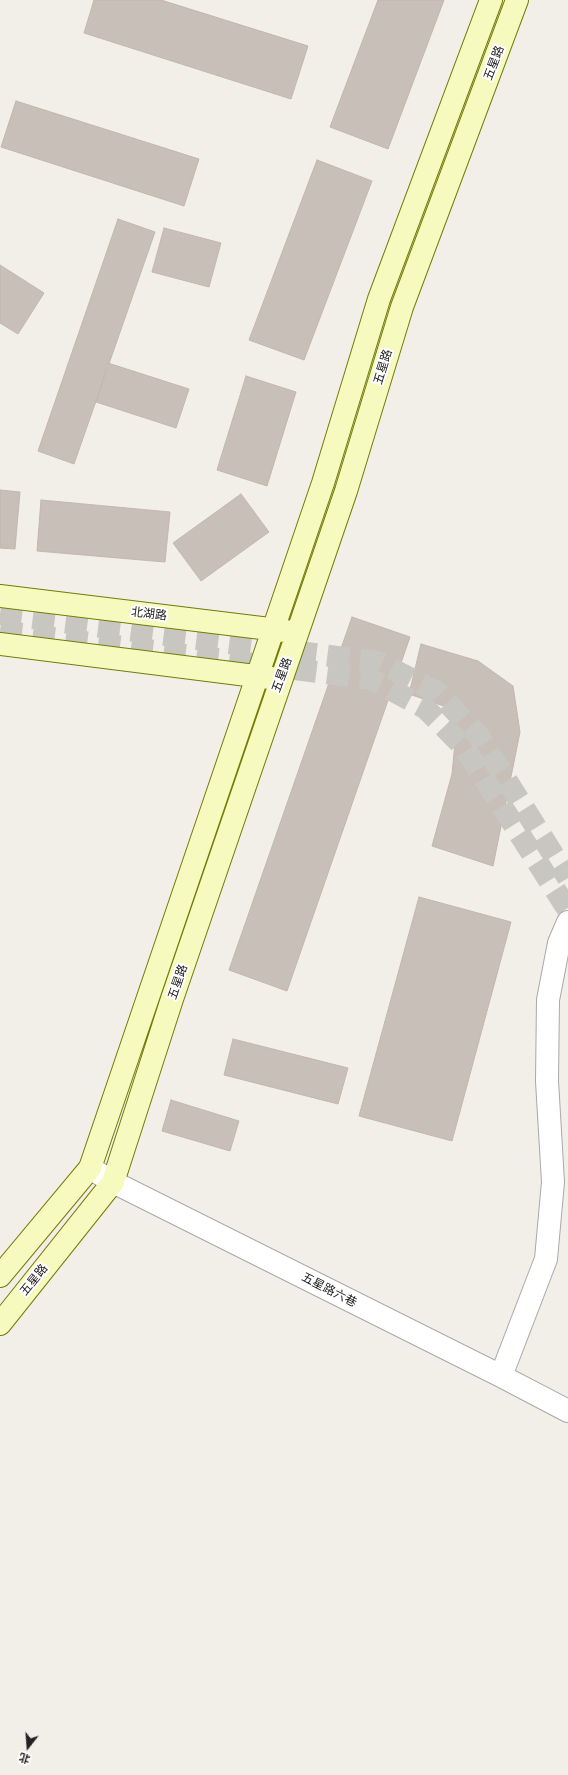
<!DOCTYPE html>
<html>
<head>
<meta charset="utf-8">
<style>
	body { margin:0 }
	#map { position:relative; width:568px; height:1775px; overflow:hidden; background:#f2efe9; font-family:Mulish,"Noto Sans SC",sans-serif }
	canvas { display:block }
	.north { position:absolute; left:8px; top:1727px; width:40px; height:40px; -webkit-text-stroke:3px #fff; paint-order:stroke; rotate:197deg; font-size:11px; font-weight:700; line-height:16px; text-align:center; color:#222 }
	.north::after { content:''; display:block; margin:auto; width:14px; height:18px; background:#222; clip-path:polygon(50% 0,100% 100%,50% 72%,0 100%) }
</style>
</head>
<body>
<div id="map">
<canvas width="568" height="1775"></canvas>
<div class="north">北</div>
</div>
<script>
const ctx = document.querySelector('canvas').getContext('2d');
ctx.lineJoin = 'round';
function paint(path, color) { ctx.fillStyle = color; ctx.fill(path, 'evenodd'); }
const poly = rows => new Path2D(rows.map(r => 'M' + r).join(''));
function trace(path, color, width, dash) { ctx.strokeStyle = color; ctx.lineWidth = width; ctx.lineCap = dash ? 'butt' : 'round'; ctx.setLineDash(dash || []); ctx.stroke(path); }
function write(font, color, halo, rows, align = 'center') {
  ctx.font = font + ' Mulish,"Noto Sans SC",sans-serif'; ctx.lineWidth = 4; ctx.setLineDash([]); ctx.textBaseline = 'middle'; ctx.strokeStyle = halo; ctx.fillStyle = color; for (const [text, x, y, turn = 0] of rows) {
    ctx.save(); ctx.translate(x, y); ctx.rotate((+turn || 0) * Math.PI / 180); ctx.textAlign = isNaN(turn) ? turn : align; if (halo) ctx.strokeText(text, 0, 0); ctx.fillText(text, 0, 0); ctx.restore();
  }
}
const building = poly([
	[94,0,161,0,308,46,291,99,84,33,94,0],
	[378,0,444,0,388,149,330,127,378,0],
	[16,101,199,159,184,206,1,147,16,101],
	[317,160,372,181,304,360,249,340,317,160],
	[118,219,155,232,74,464,38,451,118,219],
	[164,228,221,243,209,287,152,272,164,228],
	[0,265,44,293,18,334,0,323,0,265],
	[108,363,189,389,176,428,96,402,108,363],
	[246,376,296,392,267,486,217,470,246,376],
	[0,490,20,492,15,549,0,548,0,490],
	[241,494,269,532,201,581,173,543,241,494],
	[41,500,170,512,165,562,37,551,41,500],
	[352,617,410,637,287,991,229,970,352,617],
	[421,644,478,661,513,686,520,732,493,866,432,846,452,774,458,711,409,694,421,644],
	[419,897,511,922,452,1141,359,1116,419,897],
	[233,1039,348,1068,338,1104,224,1075,233,1039],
	[171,1100,239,1121,230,1151,162,1131,171,1100]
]);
paint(building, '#c7bfb8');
trace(building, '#c4b6ab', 1);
trace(poly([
	[0,614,378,662,437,692,478,735,568,878],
	[0,631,371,679,425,708,464,747,568,910]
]), '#c8c6c1', 22, [22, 11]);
const street = poly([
	[90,1168,113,1182,501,1376,568,1411],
	[501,1376,546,1259,553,1182,547,1081,548,1000,559,943,568,922]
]);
const secondary = poly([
	[0,596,286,631],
	[0,644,271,678],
	[0,1276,90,1168,323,483,379,299,491,0],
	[0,1324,113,1182,172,999,346,491,402,307,517,0]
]);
trace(street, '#a9a9a9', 24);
trace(secondary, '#707d05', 24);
trace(street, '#fff', 22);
trace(secondary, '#f7fabf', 22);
write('12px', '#222', '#fff', [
	["五星路",494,63,-69],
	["五星路",383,367,-73],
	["北湖路",149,614,7],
	["五星路",282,675,-70],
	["五星路",178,982,-71],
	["五星路",34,1280,-51],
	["五星路六巷",329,1290,27]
]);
</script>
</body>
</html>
